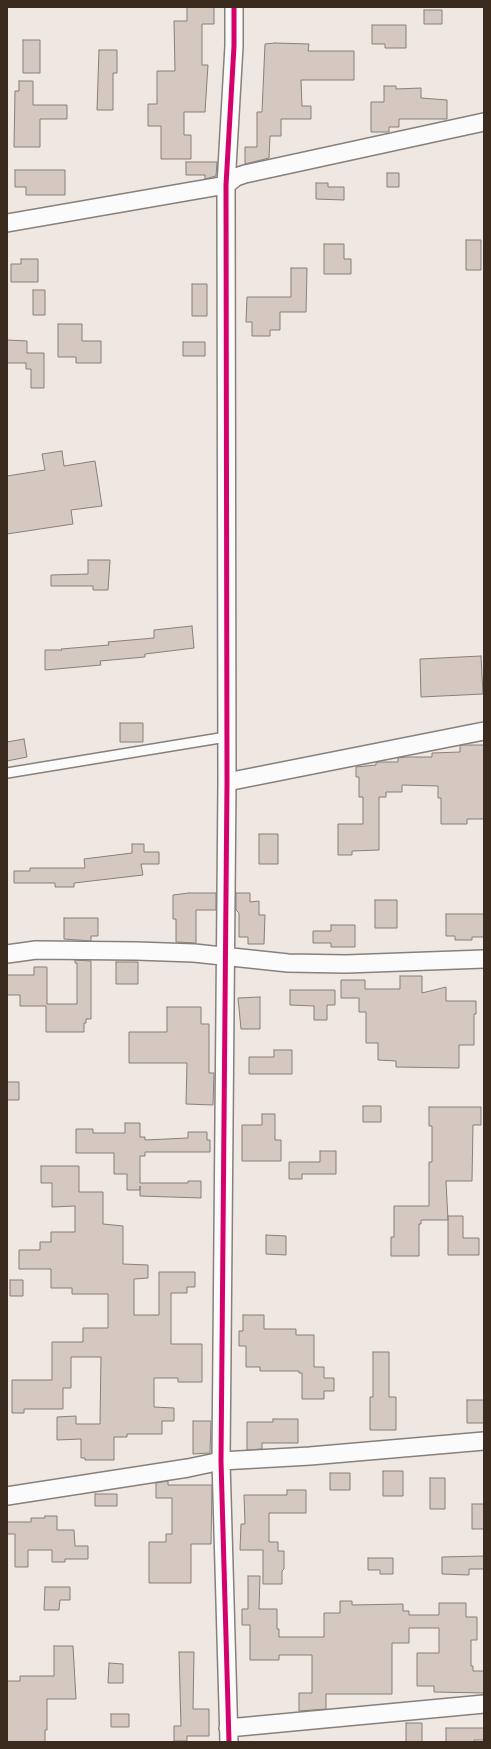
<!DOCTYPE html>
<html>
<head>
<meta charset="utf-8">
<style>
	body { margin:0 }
	#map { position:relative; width:491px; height:1749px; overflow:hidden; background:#eee7e2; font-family:"Balsamiq Sans",sans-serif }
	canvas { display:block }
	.frame { position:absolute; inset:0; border:8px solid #3b2a1e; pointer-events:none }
</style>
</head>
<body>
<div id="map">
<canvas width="491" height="1749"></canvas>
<div class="frame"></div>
</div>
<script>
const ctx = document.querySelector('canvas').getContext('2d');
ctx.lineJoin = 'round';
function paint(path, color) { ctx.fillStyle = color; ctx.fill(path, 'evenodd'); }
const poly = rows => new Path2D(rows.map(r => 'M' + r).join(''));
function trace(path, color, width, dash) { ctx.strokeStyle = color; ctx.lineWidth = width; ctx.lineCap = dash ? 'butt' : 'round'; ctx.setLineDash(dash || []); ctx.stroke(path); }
const building = poly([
	[187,7,214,7,214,24,202,24,202,65,208,65,205,112,184,112,184,135,191,135,191,159,161,159,161,126,148,126,148,104,157,104,157,71,175,71,174,21,187,21,187,7],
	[424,10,442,10,442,24,424,24,424,10],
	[372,25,406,25,406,48,385,48,385,44,372,44,372,25],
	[23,40,40,40,40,73,23,73,23,40],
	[275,43,309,44,308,51,354,51,354,80,301,80,302,106,311,106,311,119,281,119,281,136,270,136,269,158,245,164,245,147,257,147,257,112,262,112,265,44,275,43],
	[99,50,117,50,117,73,113,73,113,110,97,110,99,50],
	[19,81,33,81,33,105,67,105,67,119,40,119,40,147,14,147,15,91,19,91,19,81],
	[384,86,396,86,396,89,421,88,421,98,447,100,447,119,399,119,399,127,389,127,389,132,371,132,371,102,384,102,384,86],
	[186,162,217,162,216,176,205,179,205,175,186,175,186,162],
	[15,170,65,170,65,195,26,195,26,187,15,187,15,170],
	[387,173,399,173,399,187,387,187,387,173],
	[316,183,328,183,328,187,344,187,344,200,316,199,316,183],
	[466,240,481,240,481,270,466,270,466,240],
	[324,244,344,244,344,259,351,259,351,274,324,274,324,244],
	[21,259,38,259,38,282,11,282,11,264,21,264,21,259],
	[291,268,307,268,306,312,280,312,280,330,270,330,270,336,252,336,252,322,246,322,247,297,291,297,291,268],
	[192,284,207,284,207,316,192,316,192,284],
	[33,290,45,290,45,315,33,315,33,290],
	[58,324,82,324,82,341,101,341,101,363,76,363,76,357,58,357,58,324],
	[7,340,27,341,27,353,44,353,44,388,31,388,31,369,26,369,26,363,7,363,7,340],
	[183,342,205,342,205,356,183,356,183,342],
	[62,451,64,466,95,461,102,506,71,510,73,524,7,534,7,476,45,470,42,454,62,451],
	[88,560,110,560,108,590,93,590,93,586,51,586,51,575,88,574,88,560],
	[192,626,194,648,145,654,145,657,100,661,101,665,45,670,45,650,62,650,61,649,109,645,108,642,154,638,154,630,192,626],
	[481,656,483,694,421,697,420,659,481,656],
	[120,723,143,723,143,742,120,742,120,723],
	[24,739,27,757,7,761,7,742,24,739],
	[462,745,484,745,484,819,467,819,467,824,441,824,441,798,438,798,438,786,402,785,402,792,386,792,386,797,379,797,379,850,352,851,352,855,338,855,338,824,363,824,363,797,359,797,359,777,356,777,356,767,376,765,376,763,379,762,398,762,398,758,406,757,432,757,432,753,460,752,460,746,462,745],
	[259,834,278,834,278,864,259,864,259,834],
	[132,844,144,844,144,852,159,852,159,864,141,864,143,875,74,883,74,887,55,887,55,883,14,883,14,871,30,871,30,868,85,868,84,859,132,853,132,844],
	[189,893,216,893,216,910,196,910,196,943,176,942,176,919,173,919,173,895,189,893],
	[236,893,250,893,250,902,259,901,259,915,265,915,264,944,248,944,248,937,239,937,239,913,236,910,236,893],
	[375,900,397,900,397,928,375,928,375,900],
	[446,914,484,914,484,937,472,937,472,940,455,940,455,936,446,936,446,914],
	[64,918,98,918,98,936,91,936,91,941,64,939,64,918],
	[331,925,355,925,355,947,331,947,331,943,313,943,313,931,331,931,331,925],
	[75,960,91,961,91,1019,86,1019,86,1023,84,1023,84,1032,46,1032,46,1006,20,1006,20,995,7,995,7,975,34,975,34,967,47,967,47,1004,77,1004,77,963,75,963,75,960],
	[116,962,138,962,138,984,116,984,116,962],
	[400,976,422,976,422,993,446,987,446,1001,476,1001,476,1014,474,1014,474,1045,459,1045,459,1068,396,1067,396,1061,378,1060,378,1043,366,1043,366,1012,359,1012,359,998,341,998,341,980,365,980,365,989,400,989,400,976],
	[290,990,335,990,335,1005,327,1005,327,1020,314,1020,314,1006,290,1005,290,990],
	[260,997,260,1029,241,1029,238,998,260,997],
	[167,1007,201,1007,201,1024,209,1024,209,1073,214,1073,213,1105,186,1104,187,1063,129,1063,129,1032,167,1032,167,1007],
	[274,1050,292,1050,292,1074,249,1074,249,1057,274,1057,274,1050],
	[7,1082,19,1082,19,1100,7,1100,7,1082],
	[363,1106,381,1106,381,1122,363,1122,363,1106],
	[429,1107,481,1107,481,1125,473,1125,472,1181,446,1181,448,1220,421,1220,421,1224,419,1224,419,1256,391,1256,391,1237,394,1237,394,1206,429,1206,429,1162,432,1162,432,1126,429,1126,429,1107],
	[262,1114,275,1114,275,1140,281,1140,281,1161,242,1161,242,1125,262,1125,262,1114],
	[125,1123,140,1123,140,1137,145,1137,145,1140,188,1138,188,1132,207,1132,207,1140,210,1140,210,1152,145,1152,145,1156,140,1156,140,1183,188,1183,188,1181,201,1181,201,1198,140,1196,140,1186,140,1190,127,1190,127,1174,114,1174,114,1153,76,1153,76,1129,93,1129,93,1133,125,1133,125,1123],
	[320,1151,336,1151,336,1174,302,1174,302,1179,289,1179,289,1162,320,1162,320,1151],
	[41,1166,79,1166,79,1192,103,1192,103,1224,123,1226,123,1264,148,1265,148,1278,134,1279,134,1315,159,1315,159,1272,195,1272,195,1287,187,1287,187,1293,171,1293,171,1344,202,1344,202,1382,178,1382,178,1378,154,1378,154,1407,174,1408,174,1421,162,1421,162,1434,127,1434,127,1437,114,1437,114,1460,85,1460,85,1458,81,1458,81,1439,57,1440,57,1417,76,1416,76,1424,100,1424,101,1357,71,1357,71,1388,63,1388,63,1409,24,1409,24,1413,12,1413,12,1380,52,1380,52,1342,83,1342,83,1328,108,1328,108,1294,72,1294,72,1288,51,1288,51,1269,19,1269,19,1250,40,1250,40,1242,51,1242,51,1232,75,1232,75,1206,52,1207,52,1183,41,1183,41,1166],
	[448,1216,463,1216,463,1238,479,1238,479,1255,448,1255,448,1216],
	[266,1235,286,1236,286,1255,266,1254,266,1235],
	[10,1280,23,1280,23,1296,10,1296,10,1280],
	[243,1315,264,1315,264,1329,296,1329,296,1335,314,1335,314,1367,324,1367,324,1378,334,1378,334,1391,324,1391,324,1399,302,1399,302,1373,299,1373,299,1371,260,1371,260,1367,246,1367,246,1346,239,1346,239,1331,243,1331,243,1315],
	[373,1352,389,1352,389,1397,396,1397,396,1430,370,1430,370,1397,373,1397,373,1352],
	[467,1400,484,1400,484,1423,467,1423,467,1400],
	[273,1419,298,1419,298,1443,262,1443,262,1449,247,1450,247,1422,273,1422,273,1419],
	[193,1421,211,1421,210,1453,193,1454,193,1421],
	[383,1471,403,1471,403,1496,383,1496,383,1471],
	[330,1473,350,1473,350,1490,330,1490,330,1473],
	[430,1478,445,1478,445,1509,430,1509,430,1478],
	[168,1481,168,1485,212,1485,211,1544,191,1544,191,1583,149,1583,149,1542,166,1542,166,1534,172,1534,172,1498,156,1498,156,1483,168,1481],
	[287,1490,306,1490,306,1513,269,1513,269,1542,278,1542,278,1551,284,1551,284,1569,282,1571,282,1584,263,1584,263,1550,240,1550,241,1524,245,1524,244,1495,287,1495,287,1490],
	[95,1494,117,1494,117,1506,95,1506,95,1494],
	[472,1504,484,1504,484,1529,472,1529,472,1504],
	[45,1516,57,1516,57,1530,74,1530,75,1546,88,1546,88,1559,65,1559,65,1562,52,1562,52,1550,28,1550,28,1567,15,1567,15,1534,7,1534,7,1522,31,1522,31,1518,45,1518,45,1516],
	[484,1556,484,1569,469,1569,469,1575,442,1574,442,1557,484,1556],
	[368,1558,393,1558,393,1574,380,1574,380,1570,368,1570,368,1558],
	[248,1576,260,1576,259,1609,277,1609,277,1629,279,1629,279,1637,324,1637,324,1613,340,1613,340,1601,352,1601,352,1605,403,1604,403,1611,409,1611,409,1615,439,1615,439,1603,466,1603,466,1617,477,1617,477,1640,471,1640,471,1666,473,1666,473,1671,484,1671,484,1693,434,1692,434,1686,417,1686,417,1653,439,1653,439,1628,409,1628,409,1643,392,1643,392,1694,326,1694,326,1709,299,1711,299,1693,312,1693,312,1655,279,1655,279,1660,250,1660,250,1625,242,1625,242,1609,248,1609,248,1576],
	[45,1587,70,1587,70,1600,60,1600,59,1610,44,1610,45,1587],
	[54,1646,73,1646,76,1699,47,1699,47,1730,45,1730,45,1742,7,1742,7,1681,20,1681,20,1676,54,1676,54,1646],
	[179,1652,194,1652,193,1709,209,1709,209,1736,187,1736,187,1741,174,1741,174,1726,181,1726,179,1652],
	[109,1663,123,1664,123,1683,108,1683,109,1663],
	[111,1714,129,1714,129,1727,111,1727,111,1714],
	[406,1723,422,1723,422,1742,406,1742,406,1723],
	[446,1728,484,1728,484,1740,474,1740,474,1742,446,1742,446,1728]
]);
paint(building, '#d4c8c0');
trace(building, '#87807b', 1);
const lane = poly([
	[7,773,226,737]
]);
const street = poly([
	[7,223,226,185,236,177,245,174,484,122],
	[227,782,484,731],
	[7,954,36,950,136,951,194,953,288,963,346,964,484,959],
	[7,1496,188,1468,221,1461,310,1456,484,1441],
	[228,1728,484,1704],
	[229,1742,221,1461,227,782,226,185,234,46,234,7]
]);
trace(lane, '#87807b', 12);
trace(street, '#87807b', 20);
trace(lane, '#fcfbfb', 9);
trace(street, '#fcfbfb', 17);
trace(poly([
	[229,1742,221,1461,227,782,226,185,234,46,234,7]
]), '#d6006c', 5);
</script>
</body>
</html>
